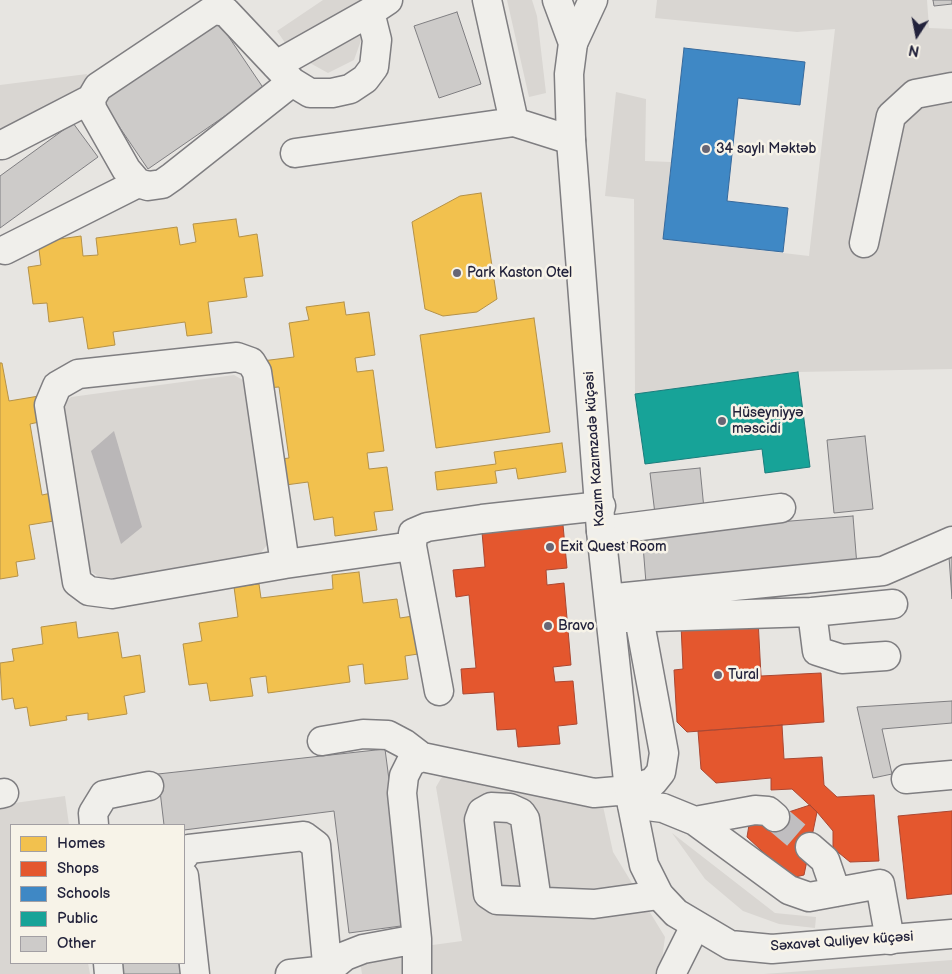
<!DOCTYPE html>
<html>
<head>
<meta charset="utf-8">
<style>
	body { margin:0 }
	#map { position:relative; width:952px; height:974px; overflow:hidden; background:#e7e5e1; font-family:"Balsamiq Sans",sans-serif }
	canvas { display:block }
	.legend { position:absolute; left:10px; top:824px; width:175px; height:140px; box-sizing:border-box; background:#f7f3e8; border:1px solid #a29fa3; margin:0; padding:6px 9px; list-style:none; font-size:15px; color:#22223b }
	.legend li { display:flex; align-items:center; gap:10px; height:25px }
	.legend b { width:25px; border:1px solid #a29fa3 }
	.north { position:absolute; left:892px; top:10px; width:50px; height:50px; -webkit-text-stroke:4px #f7f3e8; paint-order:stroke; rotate:191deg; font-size:14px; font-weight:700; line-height:20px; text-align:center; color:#22223b }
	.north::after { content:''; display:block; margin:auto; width:18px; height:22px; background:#22223b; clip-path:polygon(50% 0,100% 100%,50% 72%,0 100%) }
</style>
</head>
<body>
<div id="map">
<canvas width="952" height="974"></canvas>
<ul class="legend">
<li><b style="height:14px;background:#f2c14e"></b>Homes</li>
<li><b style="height:14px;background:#e4572e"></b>Shops</li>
<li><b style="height:14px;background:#3f88c5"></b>Schools</li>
<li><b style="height:14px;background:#17a398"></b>Public</li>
<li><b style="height:14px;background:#cdcbc9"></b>Other</li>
</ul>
<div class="north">N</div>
</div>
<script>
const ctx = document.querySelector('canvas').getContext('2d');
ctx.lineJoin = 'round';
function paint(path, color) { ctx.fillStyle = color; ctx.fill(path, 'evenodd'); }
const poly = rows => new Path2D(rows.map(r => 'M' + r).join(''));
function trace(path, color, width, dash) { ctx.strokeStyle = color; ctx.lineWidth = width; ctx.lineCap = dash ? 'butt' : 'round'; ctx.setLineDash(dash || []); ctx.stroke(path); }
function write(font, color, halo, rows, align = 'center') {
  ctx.font = font + ' "Balsamiq Sans",sans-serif'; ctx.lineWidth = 5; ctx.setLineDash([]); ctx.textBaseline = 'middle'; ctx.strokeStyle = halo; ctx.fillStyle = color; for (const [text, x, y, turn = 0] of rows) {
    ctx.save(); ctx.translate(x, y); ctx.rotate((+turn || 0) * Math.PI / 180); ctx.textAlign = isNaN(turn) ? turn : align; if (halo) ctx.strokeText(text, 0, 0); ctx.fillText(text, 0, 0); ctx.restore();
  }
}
paint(poly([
	[323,0,386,0,368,21,354,60,328,73,292,53,277,31],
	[507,0,532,0,537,16,546,93,529,97],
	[657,0,927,0,929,28,952,29,952,369,798,372,635,394,634,199,605,196,616,92,646,99,645,161,671,162,663,239,809,256,835,29,797,32,655,18],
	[87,74,82,97,0,128,0,85],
	[234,375,248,383,271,540,259,555,105,581,84,567,59,410,71,397],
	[447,768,482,768,603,806,613,852,665,937,660,974,362,974,359,955,462,941,436,787],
	[65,796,69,825,11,825,11,963,88,963,90,974,0,974,0,805],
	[672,833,775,913,816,917,815,928,779,924,743,911,705,879],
	[952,960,952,974,764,974]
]), '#d9d6d2');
paint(poly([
	[114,431,142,527,121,544,91,451]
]), '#bab7b8');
const homes = poly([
	[481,193,497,299,477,312,443,316,425,309,412,222,460,196,481,193],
	[236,219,239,237,257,234,263,276,244,278,247,297,208,302,212,333,187,336,185,322,113,332,115,345,88,349,83,317,49,322,47,303,33,304,28,267,41,265,38,242,81,236,83,256,98,255,96,238,177,227,180,245,196,242,193,224,236,219],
	[344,302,346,315,369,312,375,355,355,358,357,372,373,370,384,451,367,453,369,469,387,467,393,510,374,512,377,530,335,536,333,517,314,520,308,482,278,486,274,460,289,458,279,387,266,388,262,361,294,357,289,323,309,320,306,307,344,302],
	[534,318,550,432,436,448,420,335,534,318],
	[0,363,2,363,9,401,39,396,44,421,30,424,42,495,56,492,60,520,29,525,35,559,16,562,18,576,0,579,0,363],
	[562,443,566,472,518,479,516,468,495,471,497,483,437,490,435,472,496,464,494,452,562,443],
	[359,572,363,603,397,599,400,618,413,616,418,654,405,656,408,679,365,684,363,664,348,666,350,682,268,693,266,676,250,678,253,696,210,701,207,683,189,685,183,644,202,641,199,623,238,617,234,587,259,584,261,598,333,589,332,575,359,572],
	[76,622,78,638,118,632,122,658,140,655,145,692,124,696,127,714,88,720,88,713,66,716,67,720,30,726,27,707,15,709,13,698,2,700,0,663,14,661,12,649,43,644,41,627,76,622]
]);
paint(homes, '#f2c14e');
trace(homes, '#b49148', 1);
const shops = poly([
	[538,514,539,527,563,525,567,568,546,570,547,585,564,583,571,665,553,667,555,682,573,681,577,724,558,726,560,744,518,747,516,729,497,730,494,692,463,694,461,669,476,668,469,595,456,597,453,570,485,567,482,532,502,531,501,517,538,514],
	[758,619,761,676,821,673,824,722,687,732,677,722,674,670,683,669,681,625,758,619],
	[782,725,784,759,822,757,824,785,837,797,874,795,879,861,850,862,833,848,833,831,817,812,792,789,771,790,771,778,716,783,701,769,698,731,782,725],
	[810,805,817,812,804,875,791,878,747,837,749,825,810,805],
	[952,811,952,894,907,899,898,816,952,811]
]);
paint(shops, '#e4572e');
trace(shops, '#aa4732', 1);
const schools = poly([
	[684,48,805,62,800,105,738,98,727,201,788,208,783,252,663,239,684,48]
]);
paint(schools, '#3f88c5');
trace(schools, '#36699c', 1);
const public = poly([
	[798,372,810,467,765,473,762,449,645,464,635,394,798,372]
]);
paint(public, '#17a398');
trace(public, '#1a7c7c', 1);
const building = poly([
	[933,0,952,0,952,4,934,6,933,0],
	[457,12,481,84,439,98,414,26,457,12],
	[218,21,264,89,148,169,101,100,218,21],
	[73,123,98,157,0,228,0,176,73,123],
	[865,436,873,509,834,513,827,440,865,436],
	[700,468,704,509,655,514,650,473,700,468],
	[853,516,857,566,646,583,642,533,853,516],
	[952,556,952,599,949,557,952,556],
	[952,701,952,723,882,729,892,774,873,778,857,707,952,701],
	[385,749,408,925,349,933,334,811,184,830,184,825,164,825,158,774,385,749],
	[121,963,182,963,183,974,122,974,121,963]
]);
paint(building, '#cdcbc9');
trace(building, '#7f7e81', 1);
trace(poly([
	[775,817,810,847]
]), '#c0bec0', 28, [28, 14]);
const minor = poly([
	[487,0,514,122],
	[573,43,593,0],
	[276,65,370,12],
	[2,145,91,99],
	[295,153,514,122,571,140],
	[138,183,148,186,162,184,172,177,292,82],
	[864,243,891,116,915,94,952,87],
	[5,250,138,183,126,169,92,109,91,99,98,87,213,10,226,12,292,82,310,93,332,93,350,89,365,79,374,67,377,40,370,12,388,0],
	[601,531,781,508],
	[285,564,257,372,251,362,237,357,78,374,57,386,49,405,77,582,89,591,112,594,285,564,412,546],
	[616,598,883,571,952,541],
	[812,612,817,651,842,659,886,656],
	[622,618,812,612,893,604],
	[439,691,412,546,413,533,427,527,482,519,601,506],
	[322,741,363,734,388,735,405,744,422,757],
	[906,779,952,775],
	[0,794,4,793],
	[632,804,663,808,695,821,789,890,809,897,880,884,890,940],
	[695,821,755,810,768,811,775,817],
	[94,825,93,813,104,795,149,786],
	[810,847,825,860,836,892],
	[184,856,189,849,304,836,316,845,328,974],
	[184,876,195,974],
	[537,901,525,819,521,813,510,808,491,807,482,812,479,820,488,894,497,900,594,904,659,895],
	[417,939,417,974],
	[108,963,109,974],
	[290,974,328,970,345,956,363,949,417,939,402,793,404,776,411,762,422,757,594,793,629,790,653,782,661,772,664,753,635,596],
	[671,974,695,926]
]);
const major = poly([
	[557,0,573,43,569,74,571,140,601,531,629,790,644,865,659,895,676,913,730,945,772,949,952,934]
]);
trace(minor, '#7f7e81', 31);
trace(major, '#7f7e81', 31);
trace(minor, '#f0efeb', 28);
trace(major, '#f0efeb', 28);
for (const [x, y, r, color] of [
	[706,149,5,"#676675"],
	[457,273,5,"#676675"],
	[722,421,5,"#676675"],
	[550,547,5,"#676675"],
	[548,626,5,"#676675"],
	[718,675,5,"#676675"]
]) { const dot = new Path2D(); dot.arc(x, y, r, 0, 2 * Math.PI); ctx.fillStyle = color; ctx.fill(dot); trace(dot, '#f7f3e8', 2); }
write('14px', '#22223b', '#f7f3e8', [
	["34 saylı Məktəb",716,149],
	["Park Kaston Otel",467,273],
	["Hüseyniyyə",732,413],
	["məscidi",732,429],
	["Exit Quest Room",560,547],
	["Bravo",558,626],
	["Tural",728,675]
], 'left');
write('14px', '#22223b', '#f7f3e8', [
	["Kazım Kazımzadə küçəsi",595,449,-94],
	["Səxavət Quliyev küçəsi",842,942,-4]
]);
</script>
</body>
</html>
